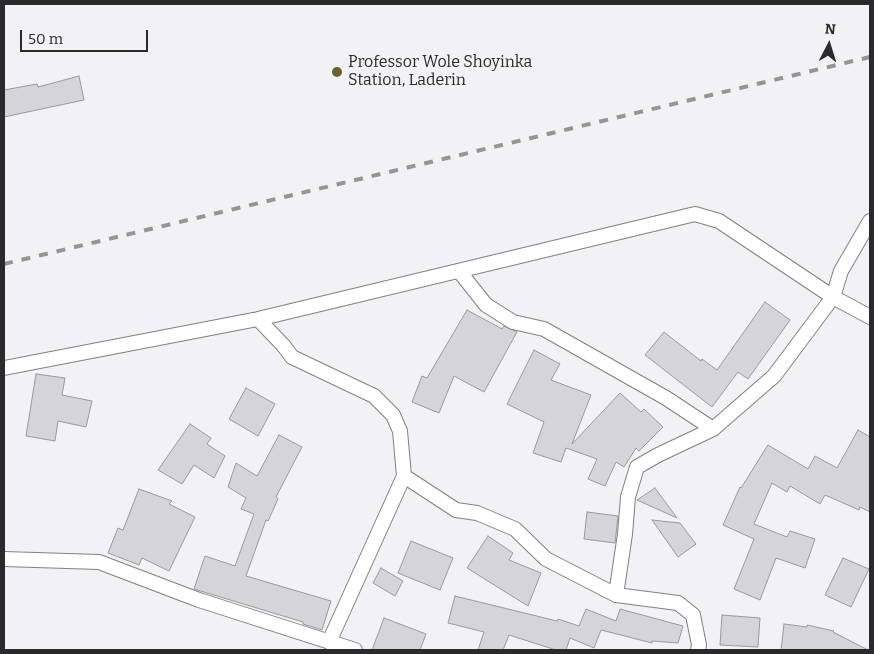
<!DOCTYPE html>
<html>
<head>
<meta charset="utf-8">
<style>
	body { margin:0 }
	#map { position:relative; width:874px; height:654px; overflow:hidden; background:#f2f2f6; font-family:Bitter,serif }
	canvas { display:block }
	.frame { position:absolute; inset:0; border:5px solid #2a2a2c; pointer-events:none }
	.north { position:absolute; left:804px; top:20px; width:50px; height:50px; -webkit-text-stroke:4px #f2f2f6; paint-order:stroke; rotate:5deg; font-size:14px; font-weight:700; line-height:20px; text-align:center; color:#2a2a2c }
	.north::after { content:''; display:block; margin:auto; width:18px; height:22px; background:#2a2a2c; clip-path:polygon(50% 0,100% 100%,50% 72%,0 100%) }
	.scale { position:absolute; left:20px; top:30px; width:128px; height:22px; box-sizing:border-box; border:2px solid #2a2a2c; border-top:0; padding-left:6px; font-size:15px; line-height:18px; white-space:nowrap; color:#2a2a2c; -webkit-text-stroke:4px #f2f2f6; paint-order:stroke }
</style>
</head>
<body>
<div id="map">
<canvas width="874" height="654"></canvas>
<div class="frame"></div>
<div class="north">N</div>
<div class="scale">50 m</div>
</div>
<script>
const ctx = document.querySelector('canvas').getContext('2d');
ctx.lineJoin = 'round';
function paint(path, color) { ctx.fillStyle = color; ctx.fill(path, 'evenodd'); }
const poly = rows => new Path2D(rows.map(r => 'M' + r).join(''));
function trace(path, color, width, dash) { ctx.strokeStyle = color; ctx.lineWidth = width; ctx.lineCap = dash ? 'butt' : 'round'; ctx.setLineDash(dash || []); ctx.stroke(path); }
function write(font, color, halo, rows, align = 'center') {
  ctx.font = font + ' Bitter,serif'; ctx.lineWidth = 4; ctx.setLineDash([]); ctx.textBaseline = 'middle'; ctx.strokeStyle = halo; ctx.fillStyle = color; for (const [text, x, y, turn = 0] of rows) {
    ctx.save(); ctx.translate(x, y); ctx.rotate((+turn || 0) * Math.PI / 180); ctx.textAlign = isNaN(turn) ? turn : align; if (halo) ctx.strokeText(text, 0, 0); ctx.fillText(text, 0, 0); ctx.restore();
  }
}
const building = poly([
	[79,76,84,100,4,117,4,90,37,84,38,87,79,76],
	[765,302,790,320,748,379,738,372,712,407,645,355,664,332,701,361,702,359,717,370,765,302],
	[467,310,502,329,504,326,517,332,484,392,454,376,439,413,412,402,422,376,427,378,467,310],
	[534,350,560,364,551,380,591,395,572,444,620,393,641,412,644,409,663,427,639,451,636,448,624,467,616,462,605,486,588,479,597,459,566,448,561,462,533,453,544,422,507,404,534,350],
	[36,374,65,378,62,395,92,401,86,427,58,421,55,441,26,436,36,374],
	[246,388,275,404,258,436,229,419,246,388],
	[190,424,211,438,207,444,225,456,214,478,194,465,182,484,158,470,190,424],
	[858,430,870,437,870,512,860,507,859,510,825,495,820,504,790,486,787,492,772,483,754,524,787,537,790,531,815,539,805,568,776,558,760,600,734,589,754,539,723,525,740,487,741,488,768,445,808,469,815,456,837,468,858,430],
	[279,435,302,447,276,497,278,499,268,521,266,520,246,576,331,601,322,630,303,624,303,622,194,589,205,556,235,566,254,514,241,509,246,498,228,487,236,463,257,476,279,435],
	[655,488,677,518,637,500,655,488],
	[139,489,172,501,169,504,195,517,169,571,142,558,139,565,108,553,118,528,123,530,139,489],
	[587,512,618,516,615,543,584,539,587,512],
	[652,520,680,523,696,544,678,557,652,520],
	[488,536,513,553,509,560,541,573,528,606,467,568,488,536],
	[411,541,453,558,440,590,398,573,411,541],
	[843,558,869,569,851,607,825,595,843,558],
	[381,568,403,581,395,596,373,583,381,568],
	[455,596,557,621,558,619,579,626,586,609,616,621,620,609,683,626,678,643,652,641,652,643,601,630,594,648,570,638,566,650,556,650,509,635,503,650,478,650,484,632,448,623,455,596],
	[722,615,760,618,758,647,720,645,722,615],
	[384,618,426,634,420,650,372,650,384,618],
	[784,624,807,627,807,625,834,631,833,632,868,650,781,650,784,624]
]);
paint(building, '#d5d5d9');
trace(building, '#99989d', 1);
const minor = poly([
	[459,271,486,305,513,322,544,329,666,398,713,429],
	[258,319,283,345,292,357,374,396,393,415,400,431,404,476,329,642],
	[4,368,258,319,695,214,719,221,833,297,870,317],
	[404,476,456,510,477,513,515,529,546,559,616,595,678,603,693,615,699,645,698,650],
	[4,559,99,562,199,600,355,650],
	[616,595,625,534,628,497,637,467,658,455,713,429,774,376,833,297,841,271,870,221]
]);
trace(minor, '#808084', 16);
trace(minor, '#fff', 14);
trace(poly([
	[4,264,870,57]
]), '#959598', 4, [9, 9]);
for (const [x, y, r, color] of [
	[337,72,6,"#656431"]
]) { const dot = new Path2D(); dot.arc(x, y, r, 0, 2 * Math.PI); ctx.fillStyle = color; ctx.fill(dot); trace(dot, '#f2f2f6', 2); }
write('16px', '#2a2a2c', '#f2f2f6', [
	["Professor Wole Shoyinka",348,63],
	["Station, Laderin",348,81]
], 'left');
</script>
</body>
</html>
